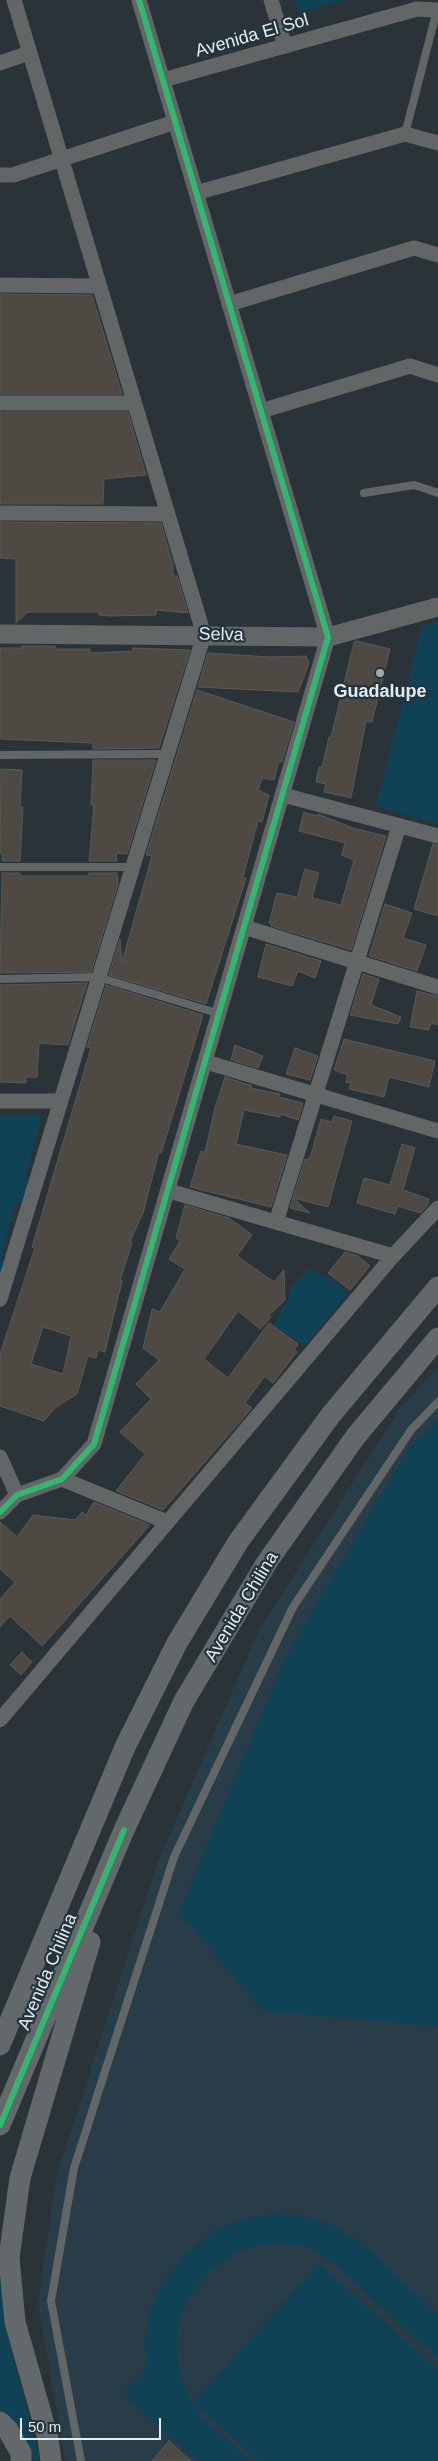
<!DOCTYPE html>
<html>
<head>
<meta charset="utf-8">
<style>
	body { margin:0 }
	#map { position:relative; width:438px; height:2461px; overflow:hidden; background:#2a3337; font-family:Helvetica,sans-serif }
	canvas { display:block }
	.scale { position:absolute; left:20px; top:2418px; width:141px; height:22px; box-sizing:border-box; border:2px solid #e2ecf1; border-top:0; padding-left:6px; font-size:15px; line-height:18px; white-space:nowrap; color:#e2ecf1; -webkit-text-stroke:4px #24343d; paint-order:stroke }
</style>
</head>
<body>
<div id="map">
<canvas width="438" height="2461"></canvas>
<div class="scale">50 m</div>
</div>
<script>
const ctx = document.querySelector('canvas').getContext('2d');
ctx.lineJoin = 'round';
function paint(path, color) { ctx.fillStyle = color; ctx.fill(path, 'evenodd'); }
const poly = rows => new Path2D(rows.map(r => 'M' + r).join(''));
function trace(path, color, width, dash) { ctx.strokeStyle = color; ctx.lineWidth = width; ctx.lineCap = dash ? 'butt' : 'round'; ctx.setLineDash(dash || []); ctx.stroke(path); }
function write(font, color, halo, rows, align = 'center') {
  ctx.font = font + ' Helvetica,sans-serif'; ctx.lineWidth = 4.5; ctx.setLineDash([]); ctx.textBaseline = 'middle'; ctx.strokeStyle = halo; ctx.fillStyle = color; for (const [text, x, y, turn = 0] of rows) {
    ctx.save(); ctx.translate(x, y); ctx.rotate((+turn || 0) * Math.PI / 180); ctx.textAlign = isNaN(turn) ? turn : align; if (halo) ctx.strokeText(text, 0, 0); ctx.fillText(text, 0, 0); ctx.restore();
  }
}
paint(poly([
	[438,1367,438,2461,65,2461,38,2302,57,2174,157,1864,259,1630,400,1408]
]), '#283d48');
paint(poly([
	[294,0,344,0,298,13],
	[438,622,438,824,376,806,422,625],
	[0,1116,42,1116,25,1179,30,1184,28,1195,14,1206,1,1257,3,1272,0,1287],
	[309,1268,327,1279,329,1278,348,1293,304,1346,273,1325,288,1299,290,1288],
	[438,1420,438,2026,262,2011,179,1912,284,1660,406,1452],
	[273,2214,304,2216,332,2225,355,2238,438,2314,438,2359,332,2262,309,2247,282,2244,259,2245,236,2252,210,2271,190,2295,180,2318,176,2343,179,2371,189,2399,202,2417,250,2461,197,2461,126,2397,127,2386,136,2382,146,2370,144,2337,152,2305,165,2278,186,2253,215,2230,245,2218],
	[0,2236,4,2323,40,2459,36,2461,34,2461,15,2426,0,2413],
	[318,2263,438,2370,438,2461,259,2461,193,2403]
]), '#104256');
const building = poly([
	[0,294,92,295,122,394,0,394,0,294],
	[0,412,128,412,146,475,104,479,103,504,0,504,0,412],
	[0,522,161,523,173,565,173,576,177,576,188,613,156,610,156,615,110,616,99,615,99,612,28,612,16,623,16,559,0,558,0,522],
	[357,641,390,649,372,722,366,721,351,798,324,792,326,784,316,782,319,767,322,767,329,737,331,737,354,642,357,641],
	[22,646,55,646,55,649,90,649,90,653,133,651,133,648,190,650,159,748,93,749,93,743,0,739,0,648,22,648,22,646],
	[208,653,270,657,306,656,309,663,298,692,198,687,208,653],
	[197,690,294,722,282,762,279,761,274,780,262,778,258,790,269,795,262,822,258,821,243,877,246,878,206,1004,109,975,120,939,122,962,152,856,146,855,197,690],
	[93,760,156,760,127,854,116,853,117,861,89,861,94,805,91,805,93,760],
	[1,769,22,770,20,807,23,807,20,861,2,861,2,854,0,854,1,769],
	[304,812,318,816,318,814,353,828,386,836,351,950,271,926,272,923,269,923,277,893,297,897,305,869,319,873,312,898,341,905,346,887,354,860,342,855,345,843,299,831,304,812],
	[433,844,438,845,438,916,414,909,433,844],
	[2,873,20,873,20,875,24,876,88,876,89,873,117,873,118,884,91,972,0,973,2,873],
	[385,904,412,913,403,938,426,945,417,971,369,956,385,904],
	[266,944,321,961,315,978,298,971,292,986,258,977,266,944],
	[363,974,379,979,371,1005,401,1017,398,1024,350,1015,363,974],
	[87,983,68,1045,39,1043,37,1077,26,1077,26,1083,0,1082,0,985,87,983],
	[106,985,203,1015,167,1134,161,1153,159,1152,143,1213,130,1241,132,1242,120,1281,122,1281,105,1352,98,1350,96,1358,88,1356,77,1394,55,1408,44,1421,0,1406,0,1354,35,1248,32,1247,91,1048,87,1047,106,985],
	[43,1327,71,1336,63,1374,31,1364,43,1327],
	[417,991,438,996,438,1025,431,1023,429,1030,410,1027,417,991],
	[344,1039,435,1061,429,1087,389,1077,384,1097,349,1089,351,1083,346,1082,348,1075,334,1070,344,1039],
	[235,1045,263,1056,258,1068,231,1060,235,1045],
	[295,1048,318,1056,310,1080,286,1074,295,1048],
	[225,1077,252,1086,251,1088,280,1094,279,1097,303,1103,298,1120,280,1114,280,1117,244,1110,236,1144,287,1155,271,1207,190,1187,201,1151,205,1152,215,1108,225,1077],
	[334,1116,352,1121,328,1207,293,1198,305,1159,308,1160,311,1155,321,1119,332,1122,334,1116],
	[402,1144,415,1148,403,1190,429,1199,427,1206,420,1213,398,1206,395,1214,357,1203,364,1178,390,1185,402,1144],
	[293,1198,310,1213,290,1208,293,1198],
	[185,1205,229,1218,252,1235,237,1256,274,1282,284,1270,285,1300,269,1315,271,1317,260,1329,238,1311,204,1359,228,1378,269,1323,298,1344,294,1350,297,1352,273,1383,265,1376,245,1403,252,1408,163,1510,116,1491,145,1454,120,1432,151,1399,136,1384,159,1360,143,1348,152,1309,160,1312,185,1269,169,1259,180,1241,176,1238,185,1205],
	[345,1252,358,1256,370,1266,350,1290,328,1273,345,1252],
	[94,1502,150,1525,42,1646,10,1616,0,1627,0,1599,15,1582,0,1569,0,1522,17,1537,33,1515,75,1520,82,1512,86,1515,94,1502],
	[22,1652,32,1662,21,1675,10,1665,22,1652],
	[169,2441,191,2461,152,2461,169,2441]
]);
paint(building, '#4e4a43');
trace(building, '#575a59', 1);
trace(poly([
	[405,134,437,10],
	[364,493,414,485,438,493],
	[0,755,167,754],
	[0,867,131,867],
	[0,979,98,977,220,1014],
	[81,2461,51,2301,74,2168,174,1857,293,1607,411,1430,438,1402]
]), '#626667', 8);
trace(poly([
	[271,0,285,46],
	[0,63,29,53],
	[163,80,417,9,438,10],
	[0,175,13,175,175,122],
	[196,193,405,134,438,143],
	[0,285,99,286],
	[229,304,414,248,438,255],
	[0,403,134,403],
	[261,411,410,366,438,375],
	[0,513,168,514],
	[283,795,438,836],
	[244,927,438,987],
	[206,1062,438,1131],
	[0,1101,61,1101],
	[169,1191,393,1256],
	[276,1222,399,826],
	[0,1299,204,635,14,0],
	[0,1457,17,1495],
	[62,1479,167,1522],
	[0,1512,17,1495,62,1479,94,1444,328,637,139,0],
	[0,1720,393,1256,438,1208]
]), '#626667', 15);
trace(poly([
	[0,634,328,637,438,607]
]), '#626667', 19);
trace(poly([
	[0,2045,125,1747,177,1643,238,1542,330,1416,438,1287],
	[0,2125,124,1830,184,1701,267,1562,356,1436,438,1338],
	[0,2422,8,2430,21,2453,21,2461],
	[51,2461,48,2438,15,2322,9,2258,20,2178,90,1942]
]), '#63686a', 21);
trace(poly([
	[0,1512,17,1495,62,1479,94,1444,328,637,139,0],
	[0,2125,124,1830]
]), '#33b770', 6);
for (const [x, y, r, color] of [
	[380,673,5,"#a2abb0"]
]) { const dot = new Path2D(); dot.arc(x, y, r, 0, 2 * Math.PI); ctx.fillStyle = color; ctx.fill(dot); trace(dot, '#24343d', 2); }
write('18px', '#e2ecf1', '#24343d', [
	["Avenida El Sol",252,36,-16],
	["Selva",221,635,1],
	["Avenida Chilina",242,1607,-59],
	["Avenida Chilina",48,1972,-67]
]);
write('bold 18px', '#e2ecf1', '#24343d', [
	["Guadalupe",380,692]
]);
</script>
</body>
</html>
